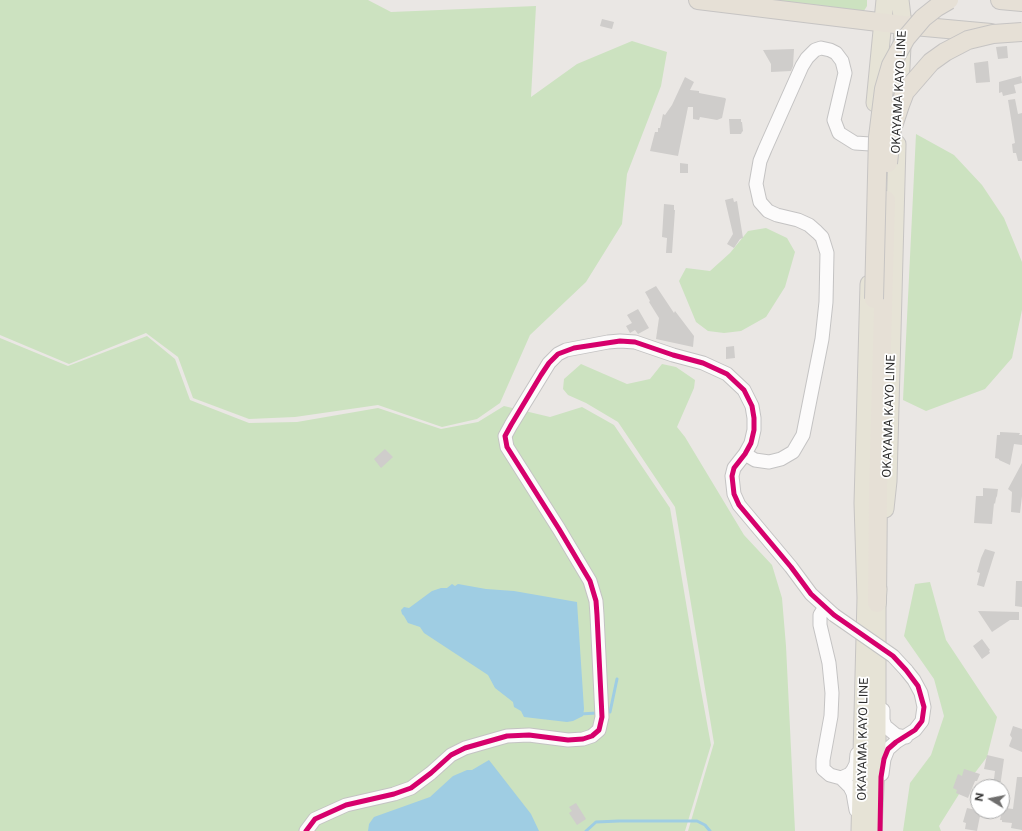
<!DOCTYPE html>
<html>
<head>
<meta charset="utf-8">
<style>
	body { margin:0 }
	#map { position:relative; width:1022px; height:831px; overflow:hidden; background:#eae7e4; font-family:"Public Sans",sans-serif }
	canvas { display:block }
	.north { position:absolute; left:970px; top:779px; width:40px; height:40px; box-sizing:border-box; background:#fff; border:1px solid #ababab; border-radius:50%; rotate:280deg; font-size:11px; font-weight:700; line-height:16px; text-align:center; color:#2d2d2d }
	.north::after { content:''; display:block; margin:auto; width:14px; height:18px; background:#6f6e6d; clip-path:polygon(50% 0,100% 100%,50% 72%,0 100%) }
</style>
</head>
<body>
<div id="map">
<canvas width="1022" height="831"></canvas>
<div class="north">N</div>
</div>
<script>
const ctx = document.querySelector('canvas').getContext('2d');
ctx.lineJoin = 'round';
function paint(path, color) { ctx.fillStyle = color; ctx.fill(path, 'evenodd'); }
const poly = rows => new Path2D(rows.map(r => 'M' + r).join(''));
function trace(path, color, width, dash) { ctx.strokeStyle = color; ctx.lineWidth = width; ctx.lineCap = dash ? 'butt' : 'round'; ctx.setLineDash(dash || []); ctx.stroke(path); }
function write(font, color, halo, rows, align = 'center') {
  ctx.font = font + ' "Public Sans",sans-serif'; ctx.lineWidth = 3.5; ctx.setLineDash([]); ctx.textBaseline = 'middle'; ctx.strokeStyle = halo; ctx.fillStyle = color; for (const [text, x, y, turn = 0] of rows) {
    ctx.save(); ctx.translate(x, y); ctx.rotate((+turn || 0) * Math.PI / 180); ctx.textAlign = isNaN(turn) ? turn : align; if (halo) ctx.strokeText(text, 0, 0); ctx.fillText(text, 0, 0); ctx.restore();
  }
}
paint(poly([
	[0,0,368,0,391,12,536,6,531,97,577,64,632,41,667,52,661,86,627,174,622,224,586,282,530,335,500,403,477,419,442,427,378,405,295,417,249,419,193,398,178,357,146,333,69,364,0,335],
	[736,0,867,0,867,6,862,14],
	[916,134,954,155,982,185,1004,218,1022,262,1022,310,1012,358,985,389,926,411,903,400],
	[766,228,787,238,795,252,785,287,766,317,741,331,724,333,708,331,696,322,679,281,686,268,710,271,730,253,748,231],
	[147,336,175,359,190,400,249,423,297,422,378,408,441,429,478,422,504,406,550,417,582,407,614,425,670,508,698,674,711,745,685,831,0,831,0,338,68,366],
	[581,364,627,384,650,379,662,364,676,367,695,380,694,388,677,427,685,437,744,535,772,565,782,598,786,646,795,831,688,831,714,743,675,507,618,422,586,403,568,395,563,389,564,379],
	[930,582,946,640,997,717,987,757,961,791,939,826,941,831,903,831,910,783,931,755,944,716,934,679,904,636,915,584]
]), '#cce2c0');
paint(poly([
	[452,584,455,586,458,584,486,589,514,591,577,602,584,709,583,716,573,721,567,722,524,717,521,711,514,707,513,702,495,688,488,675,424,633,420,627,408,623,404,616,402,614,401,610,404,607,409,608,432,591,441,588,447,588],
	[489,760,531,814,539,831,368,831,369,824,374,817,430,797,453,776,467,770,472,770]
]), '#9fcde3');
trace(poly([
	[608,712,610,712,617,679],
	[580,714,597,713],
	[586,831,596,822,619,821,697,821,705,825,710,831]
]), '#9fcde3', 3);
paint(poly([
	[602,19,614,22,612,29,600,26],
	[1007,46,1008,58,998,59,996,47],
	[794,49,793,66,791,71,771,72,771,64,763,50],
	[988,61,990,82,976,83,974,63],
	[1021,76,1022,83,1014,85,1016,93,1003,96,1002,92,999,93,999,82],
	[685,77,694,82,690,90,699,91,699,93,725,98,726,99,722,118,717,120,700,117,699,120,693,119,693,107,688,107,678,156,650,151,655,132,658,132,658,128,660,128,663,114,665,115,672,105],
	[1015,99,1018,114,1022,113,1022,161,1018,161,1016,153,1013,153,1012,144,1015,143,1008,100],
	[729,119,741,119,741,122,742,122,743,131,742,132,741,134,730,134],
	[680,163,688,164,688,173,680,173],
	[733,198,734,202,737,201,743,238,740,239,734,248,727,244,733,234,725,200],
	[664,204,674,205,674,210,675,210,672,253,666,253,667,238,662,237],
	[656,286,674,313,675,311,694,336,693,347,656,339,659,318,649,302,650,301,645,292],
	[638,309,649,328,638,334,635,330,630,333,626,326,632,323,627,315],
	[734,346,735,358,726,359,726,347],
	[1000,432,1020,433,1019,435,1022,435,1022,445,1014,444,1010,465,999,460,999,459,995,458,997,435,1000,435],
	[385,449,393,457,381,468,374,459],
	[1022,463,1022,496,1020,513,1011,512,1012,492,1008,489],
	[983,488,998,489,997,496,996,498,995,504,994,503,992,524,974,523,976,496,983,496],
	[985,549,995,552,984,587,977,585,980,573,977,572,981,558],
	[1016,581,1022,581,1022,607,1015,606],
	[978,611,1019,612,1019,620,1010,620,992,632],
	[982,639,990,650,989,651,990,653,982,659,973,646],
	[1013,726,1022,729,1022,752,1010,747,1009,746,1012,738,1010,735],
	[987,755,1004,759,1000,787,993,787,995,771,984,769],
	[964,769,980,774,977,781,975,781,968,798,956,793,957,790,953,788,958,774,962,776],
	[1017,777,1022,777,1022,830,1011,828,1012,823,1002,822,1002,820,1000,820,1002,811,1004,812,1005,808,1013,809],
	[576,803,586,819,577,825,569,813,572,811,569,807],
	[967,808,981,811,977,831,965,829,966,823,963,822]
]), '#cfcdcb');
const tertiary = poly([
	[745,454,755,460,769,462,781,459,793,452,803,435,822,339,826,302,827,253,822,237,817,232,809,225,798,220,777,215,768,211,760,202,756,184,760,161,765,149,802,66,807,58,815,50,821,48,830,50,836,53,842,61,845,73,834,120,839,133,855,143,886,145],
	[825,607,820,615,820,625,829,663,832,693,831,716,823,760,823,769,830,775,841,778,850,787,853,793,856,810],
	[883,710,883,720,885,726,896,735,906,737],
	[882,774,884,759,888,749,896,742,915,730,922,721,924,707,921,693,914,680,906,670],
	[841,778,850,774,853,770,856,764,857,754],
	[306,831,315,819,346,805,394,794,411,788,431,773,451,755,465,748,507,736,529,735,568,740,583,739,592,736,599,730,602,717,597,615,596,601,590,581,559,529,507,447,505,436,511,425,549,363,558,354,566,350,608,342,620,341,635,342,673,355,703,363,727,374,744,390,752,406,754,418,754,430,751,443,745,454,734,468,732,476,734,494,739,505,791,567,811,594,834,615]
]);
const primary = poly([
	[875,103,885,0],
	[899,108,903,25,900,0],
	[885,509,888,481,897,144],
	[860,831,866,598,863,503,869,284],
	[873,831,877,743,877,603,878,589]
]);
const trunk = poly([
	[698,0,903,25,991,33],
	[1000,0,1022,2],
	[877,603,878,491,886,200]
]);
trace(tertiary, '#c4c3c3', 15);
trace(primary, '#c6c4c3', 19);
trace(trunk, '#c6c4c3', 20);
trace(tertiary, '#fcfbfb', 13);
trace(primary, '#e6e3d6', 17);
trace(trunk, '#e6e0d6', 18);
const tertiaryBridge = poly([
	[834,615,893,656,906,670]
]);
const trunkBridge = poly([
	[888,163,892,129,900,105,905,92,931,62,945,52,968,40,993,34,1022,32],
	[874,299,878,137,884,89,891,65,906,38,923,18,937,7,949,0]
]);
trace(tertiaryBridge, '#c4c3c3', 15, []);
trace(trunkBridge, '#c6c4c3', 20, []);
trace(tertiaryBridge, '#fcfbfb', 13);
trace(trunkBridge, '#e6e0d6', 18);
trace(poly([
	[306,831,315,819,346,805,394,794,411,788,431,773,451,755,465,748,507,736,529,735,568,740,583,739,592,736,599,730,602,717,597,615,596,601,590,581,559,529,507,447,505,436,511,425,541,375,549,363,558,354,574,348,620,341,635,342,673,355,703,363,727,374,744,390,752,406,754,418,754,430,751,443,745,454,734,468,732,476,734,494,739,505,791,567,811,594,834,615,893,656,906,670,918,686,924,707,922,721,915,730,896,742,888,749,884,759,881,777,880,831]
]), '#d6006c', 5);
write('12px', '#2d2d2d', '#fff', [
	["OKAYAMA KAYO LINE",899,92,-87],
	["OKAYAMA KAYO LINE",889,416,-88],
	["OKAYAMA KAYO LINE",863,739,-89]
]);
</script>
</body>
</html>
